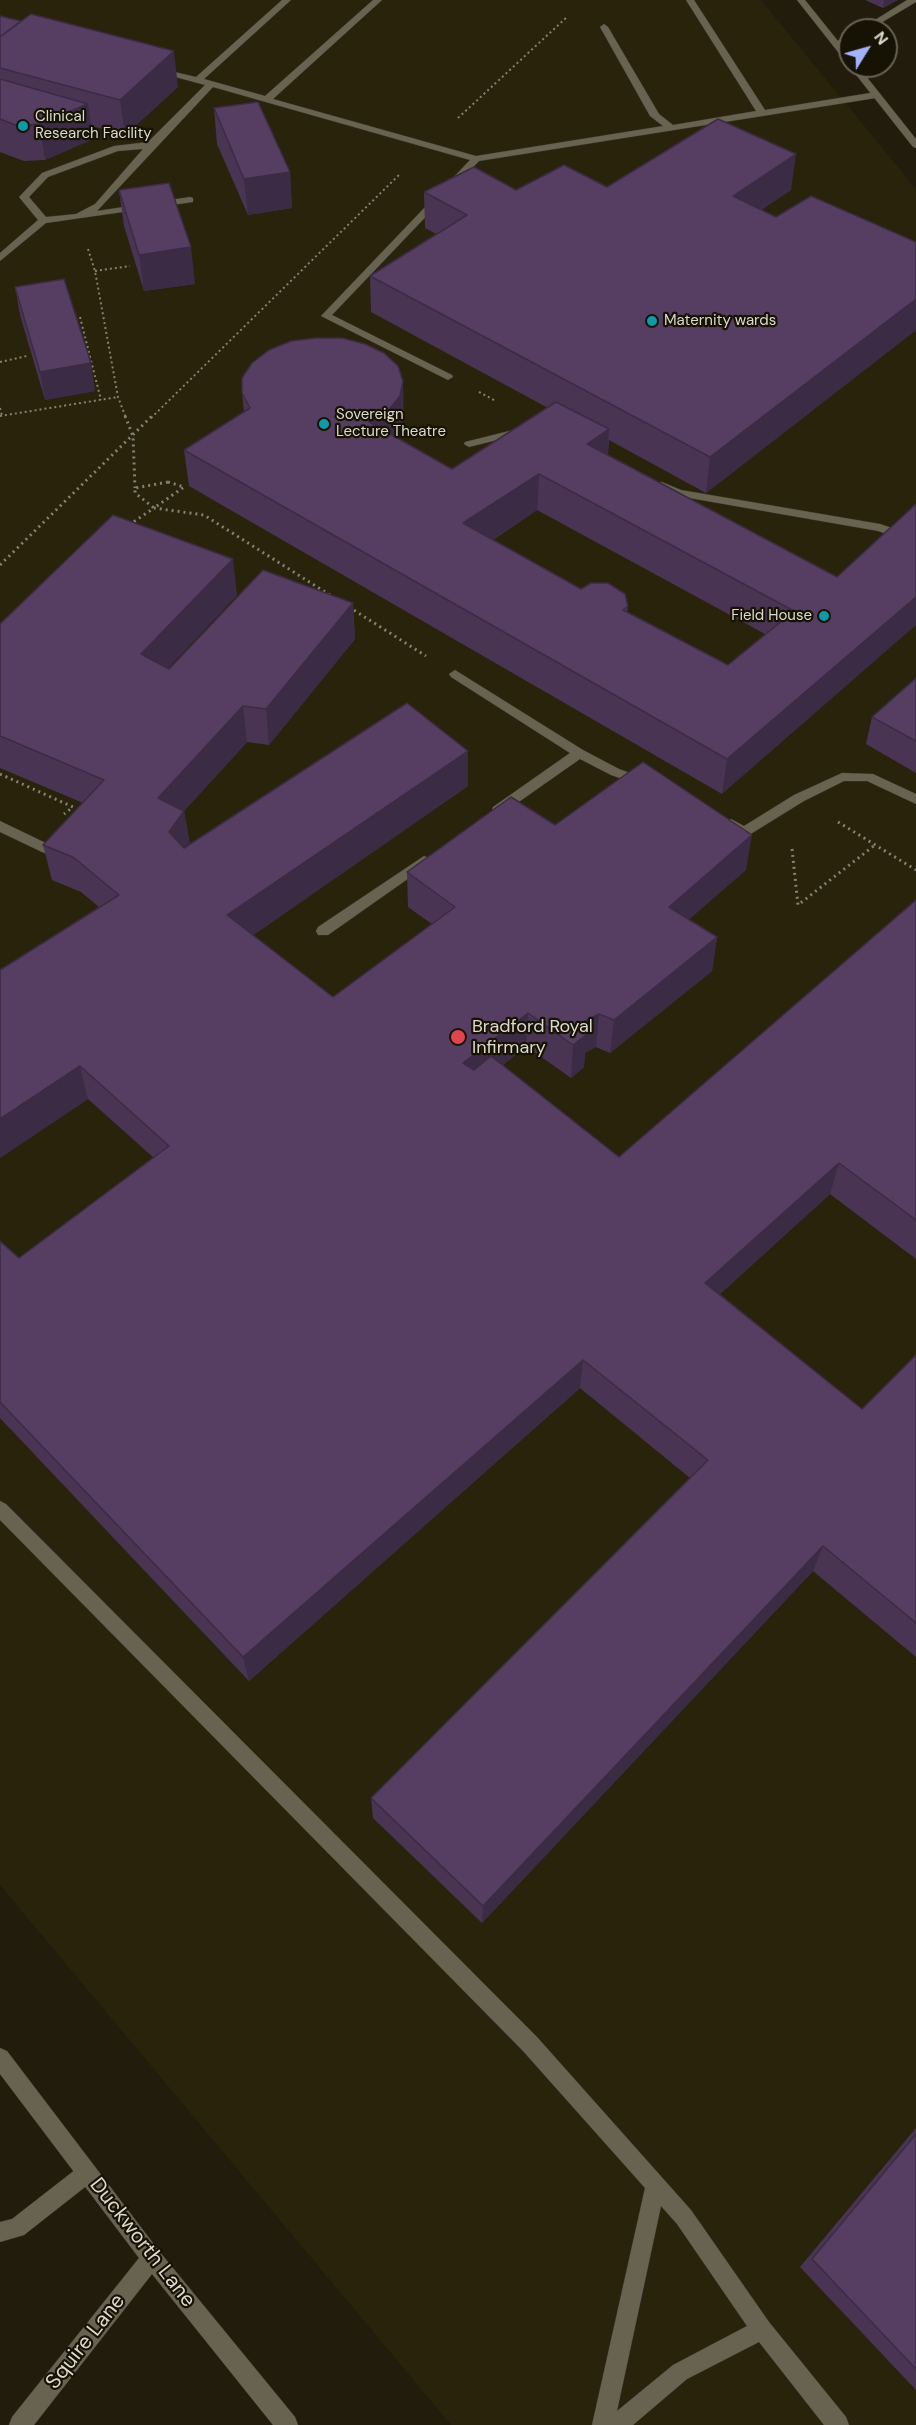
<!DOCTYPE html>
<html>
<head>
<meta charset="utf-8">
<style>
	body { margin:0 }
	#map { position:relative; width:916px; height:2425px; overflow:hidden; background:#211c0c; font-family:"DM Sans",sans-serif }
	canvas { display:block }
	.north { position:absolute; left:838px; top:18px; width:60px; height:60px; box-sizing:border-box; background:#171304; border:2px solid #666255; border-radius:50%; rotate:53deg; font-size:16px; font-weight:700; line-height:24px; text-align:center; color:#dcd9cf }
	.north::after { content:''; display:block; margin:auto; width:21px; height:27px; background:#a3b2fd; clip-path:polygon(50% 0,100% 100%,50% 72%,0 100%) }
</style>
</head>
<body>
<div id="map">
<canvas width="916" height="2425"></canvas>
<div class="north">N</div>
</div>
<script>
const ctx = document.querySelector('canvas').getContext('2d');
ctx.lineJoin = 'round';
function paint(path, color) { ctx.fillStyle = color; ctx.fill(path, 'evenodd'); }
const poly = rows => new Path2D(rows.map(r => 'M' + r).join(''));
function trace(path, color, width, dash) { ctx.strokeStyle = color; ctx.lineWidth = width; ctx.lineCap = dash ? 'butt' : 'round'; ctx.setLineDash(dash || []); ctx.stroke(path); }
function write(font, color, halo, rows, align = 'center') {
  ctx.font = font + ' "DM Sans",sans-serif'; ctx.lineWidth = 4.5; ctx.setLineDash([]); ctx.textBaseline = 'middle'; ctx.strokeStyle = halo; ctx.fillStyle = color; for (const [text, x, y, turn = 0] of rows) {
    ctx.save(); ctx.translate(x, y); ctx.rotate((+turn || 0) * Math.PI / 180); ctx.textAlign = isNaN(turn) ? turn : align; if (halo) ctx.strokeText(text, 0, 0); ctx.fillText(text, 0, 0); ctx.restore();
  }
}
paint(poly([
	[0,0,761,0,916,189,916,2425,451,2425,0,1885]
]), '#29230b');
const service = poly([
	[282,0,291,0,204,79,265,96,373,0,382,0,273,99,476,156,663,126,650,116,600,27,604,24,608,27,659,114,673,125,756,111,686,0,694,0,765,110,876,92,881,95,876,98,479,161,332,315,452,375,453,377,448,380,321,316,470,160,213,87,97,211,190,197,193,198,193,202,46,223,0,261,0,253,38,220,19,197,42,173,114,146,148,142,205,85,153,71,153,67,196,77,282,0],
	[143,149,95,204,76,214,46,217,29,197,48,177,118,151,143,149],
	[907,0,916,0,916,2,869,30,859,30,907,0],
	[850,34,850,40,836,47,832,44,850,34],
	[525,427,530,430,529,432,469,447,464,444,465,442,525,427],
	[662,482,681,490,880,524,916,536,916,544,878,531,678,496,658,487,658,483,662,482],
	[455,670,583,750,619,769,646,779,648,782,646,785,642,786,611,775,580,759,503,813,493,813,492,810,493,807,570,753,451,677,449,674,455,670],
	[842,773,873,774,916,794,916,804,867,781,844,781,804,801,749,835,739,835,725,824,731,819,744,826,794,795,842,773],
	[0,821,52,846,54,849,47,854,42,852,0,832,0,821],
	[424,856,429,858,431,861,429,864,328,935,318,935,316,931,318,927,424,856],
	[0,1501,6,1504,537,2037,691,2210,769,2322,846,2417,849,2425,824,2425,759,2342,687,2379,633,2425,592,2425,645,2188,523,2051,0,1520,0,1501],
	[661,2206,677,2224,747,2326,673,2365,617,2411,661,2206],
	[87,2163,94,2166,97,2173,94,2180,24,2235,0,2242,0,2222,12,2219,80,2166,87,2163]
]);
const minor = poly([
	[797,0,805,0,850,56,850,66,858,66,916,139,916,148,913,147,797,0]
]);
const tertiary = poly([
	[0,2048,7,2051,159,2251,295,2417,298,2425,273,2425,152,2274,34,2425,9,2425,12,2417,139,2258,0,2074,0,2048]
]);
trace(service, '#38352e', 1);
trace(minor, '#38352e', 1);
trace(tertiary, '#38352e', 1);
trace(poly([
	[458,118,567,17],
	[88,249,95,271,118,397,126,418],
	[95,271,130,266],
	[80,317,101,400],
	[0,362,27,356],
	[479,392,494,400],
	[0,408,2,416],
	[0,416,118,397],
	[151,418,399,175]
]), '#858174', 2, [2, 3]);
trace(poly([
	[125,416,133,436,135,488],
	[168,482,184,487,154,508,135,493,135,488,168,482],
	[129,525,154,508,204,515,333,597],
	[0,565,152,416],
	[349,607,426,656],
	[0,774,73,807,64,814],
	[838,822,916,870],
	[792,849,798,905,875,845]
]), '#858174', 3, [2, 4]);
paint(service, '#686350');
paint(minor, '#686350');
paint(tertiary, '#686350');
paint(poly([
	[865,0,898,0,883,8],
	[0,16,178,87,125,135,92,126,93,139,45,160,24,161,0,152],
	[214,108,290,172,292,208,248,215,217,144],
	[607,187,791,190,761,210,776,217,916,242,916,330,706,493,609,440,608,455,837,577,722,794,189,486,184,450,244,412,242,393,404,417,401,433,397,438,452,469,548,408,371,312,370,276,436,234,425,228,424,192],
	[537,510,765,634,728,665,627,613,628,606,581,589,493,540],
	[119,190,195,284,144,291,124,226],
	[15,287,95,391,45,400,20,315],
	[237,595,168,668,169,669,353,603,355,639,269,745,247,742,184,811,190,844,468,751,468,786,253,935,333,997,432,924,408,907,407,872,555,825,746,870,689,919,717,937,712,971,610,1053,596,1047,585,1053,584,1067,571,1078,526,1046,503,1065,619,1157,916,900,916,1259,830,1194,720,1294,862,1409,916,1355,916,1657,813,1571,482,1923,373,1818,371,1798,690,1478,580,1388,249,1681,0,1418,0,1241,19,1258,154,1158,88,1099,0,1158,0,970,99,907,81,892,52,880,43,845,83,803,0,768,0,624],
	[916,678,916,773,866,744,872,717],
	[916,2128,916,2390,800,2267]
]), '#493553');
paint(poly([
	[884,0,898,0,883,8],
	[174,51,178,87,125,135,120,100],
	[88,104,93,139,45,160,39,124],
	[796,154,791,190,728,232,733,196],
	[290,172,292,208,248,215,244,179],
	[191,247,195,284,144,291,139,255],
	[916,299,916,330,706,493,710,457],
	[91,363,95,391,45,400,40,372],
	[403,381,404,417,401,433,389,447,369,422],
	[609,429,607,465,587,444],
	[539,474,537,510,463,559,463,523],
	[233,559,237,595,147,690,141,654],
	[916,597,916,625,722,794,727,759],
	[353,603,355,639,269,745,266,709],
	[243,706,247,742,184,811,190,846,175,866,158,798],
	[468,751,468,786,232,950,227,915],
	[752,835,746,870,664,941,669,907],
	[717,937,712,971,610,1053,614,1020],
	[528,1013,526,1046,463,1096,463,1063],
	[599,1014,596,1047,585,1053,584,1067,571,1078,573,1045,578,1025],
	[80,1066,88,1099,0,1158,0,1119],
	[839,1163,830,1194,699,1313,705,1283],
	[583,1360,580,1388,249,1681,243,1657],
	[823,1546,813,1571,482,1923,483,1906]
]), '#3c2b44');
const building = poly([
	[31,14,174,51,120,100,0,68,0,37,31,14],
	[0,16,21,21,0,37,0,16],
	[0,79,88,104,39,124,18,126,0,119,0,79],
	[258,102,290,172,244,179,214,108,258,102],
	[718,119,796,154,733,196,776,217,811,196,916,242,916,299,710,457,370,276,467,215,424,192,474,167,516,190,564,165,607,187,718,119],
	[169,183,191,247,139,255,119,190,169,183],
	[64,279,91,363,40,372,15,287,64,279],
	[316,338,342,338,365,344,384,353,398,366,403,381,400,396,388,411,369,422,452,469,556,402,609,429,587,444,837,577,916,504,916,597,727,759,184,450,250,408,242,393,242,378,252,363,269,350,291,341,316,338],
	[539,474,794,611,728,665,623,610,628,606,625,594,608,583,591,583,581,589,463,523,539,474],
	[113,515,233,559,141,654,169,669,263,570,353,603,266,709,243,706,158,798,184,811,169,832,184,848,407,703,468,751,227,915,333,997,455,907,407,872,511,797,555,825,643,762,752,835,669,907,717,937,614,1020,599,1014,578,1025,587,1034,573,1045,528,1013,463,1063,474,1070,491,1056,619,1157,916,900,916,1220,839,1163,705,1283,862,1409,916,1355,916,1623,823,1546,483,1906,371,1798,708,1460,583,1360,243,1657,0,1402,0,1241,19,1258,169,1146,80,1066,0,1119,0,970,119,895,73,857,43,845,104,780,0,736,0,624,113,515],
	[916,678,916,741,872,717,916,678],
	[916,2134,916,2369,812,2259,916,2134]
]);
paint(building, '#553e61');
trace(building, '#3c2b44', 1.5);
for (const [x, y, r, color] of [
	[23,126,6,"#0f9aa8"],
	[652,321,6,"#0f9aa8"],
	[324,424,6,"#0f9aa8"],
	[824,616,6,"#0f9aa8"],
	[458,1037,8,"#e0444e"]
]) { const dot = new Path2D(); dot.arc(x, y, r, 0, 2 * Math.PI); ctx.fillStyle = color; ctx.fill(dot); trace(dot, '#171304', 2); }
write('15px', '#dcd9cf', '#171304', [
	["Clinical",35,117],
	["Research Facility",35,134],
	["Maternity wards",664,321],
	["Sovereign",336,415],
	["Lecture Theatre",336,432],
	["Field House",812,616,"right"]
], 'left');
write('18px', '#dcd9cf', '#171304', [
	["Bradford Royal",472,1027],
	["Infirmary",472,1048]
], 'left');
write('21px', '#dcd9cf', '#171304', [
	["Duckworth Lane",142,2243,52],
	["Squire Lane",86,2342,-52]
]);
</script>
</body>
</html>
